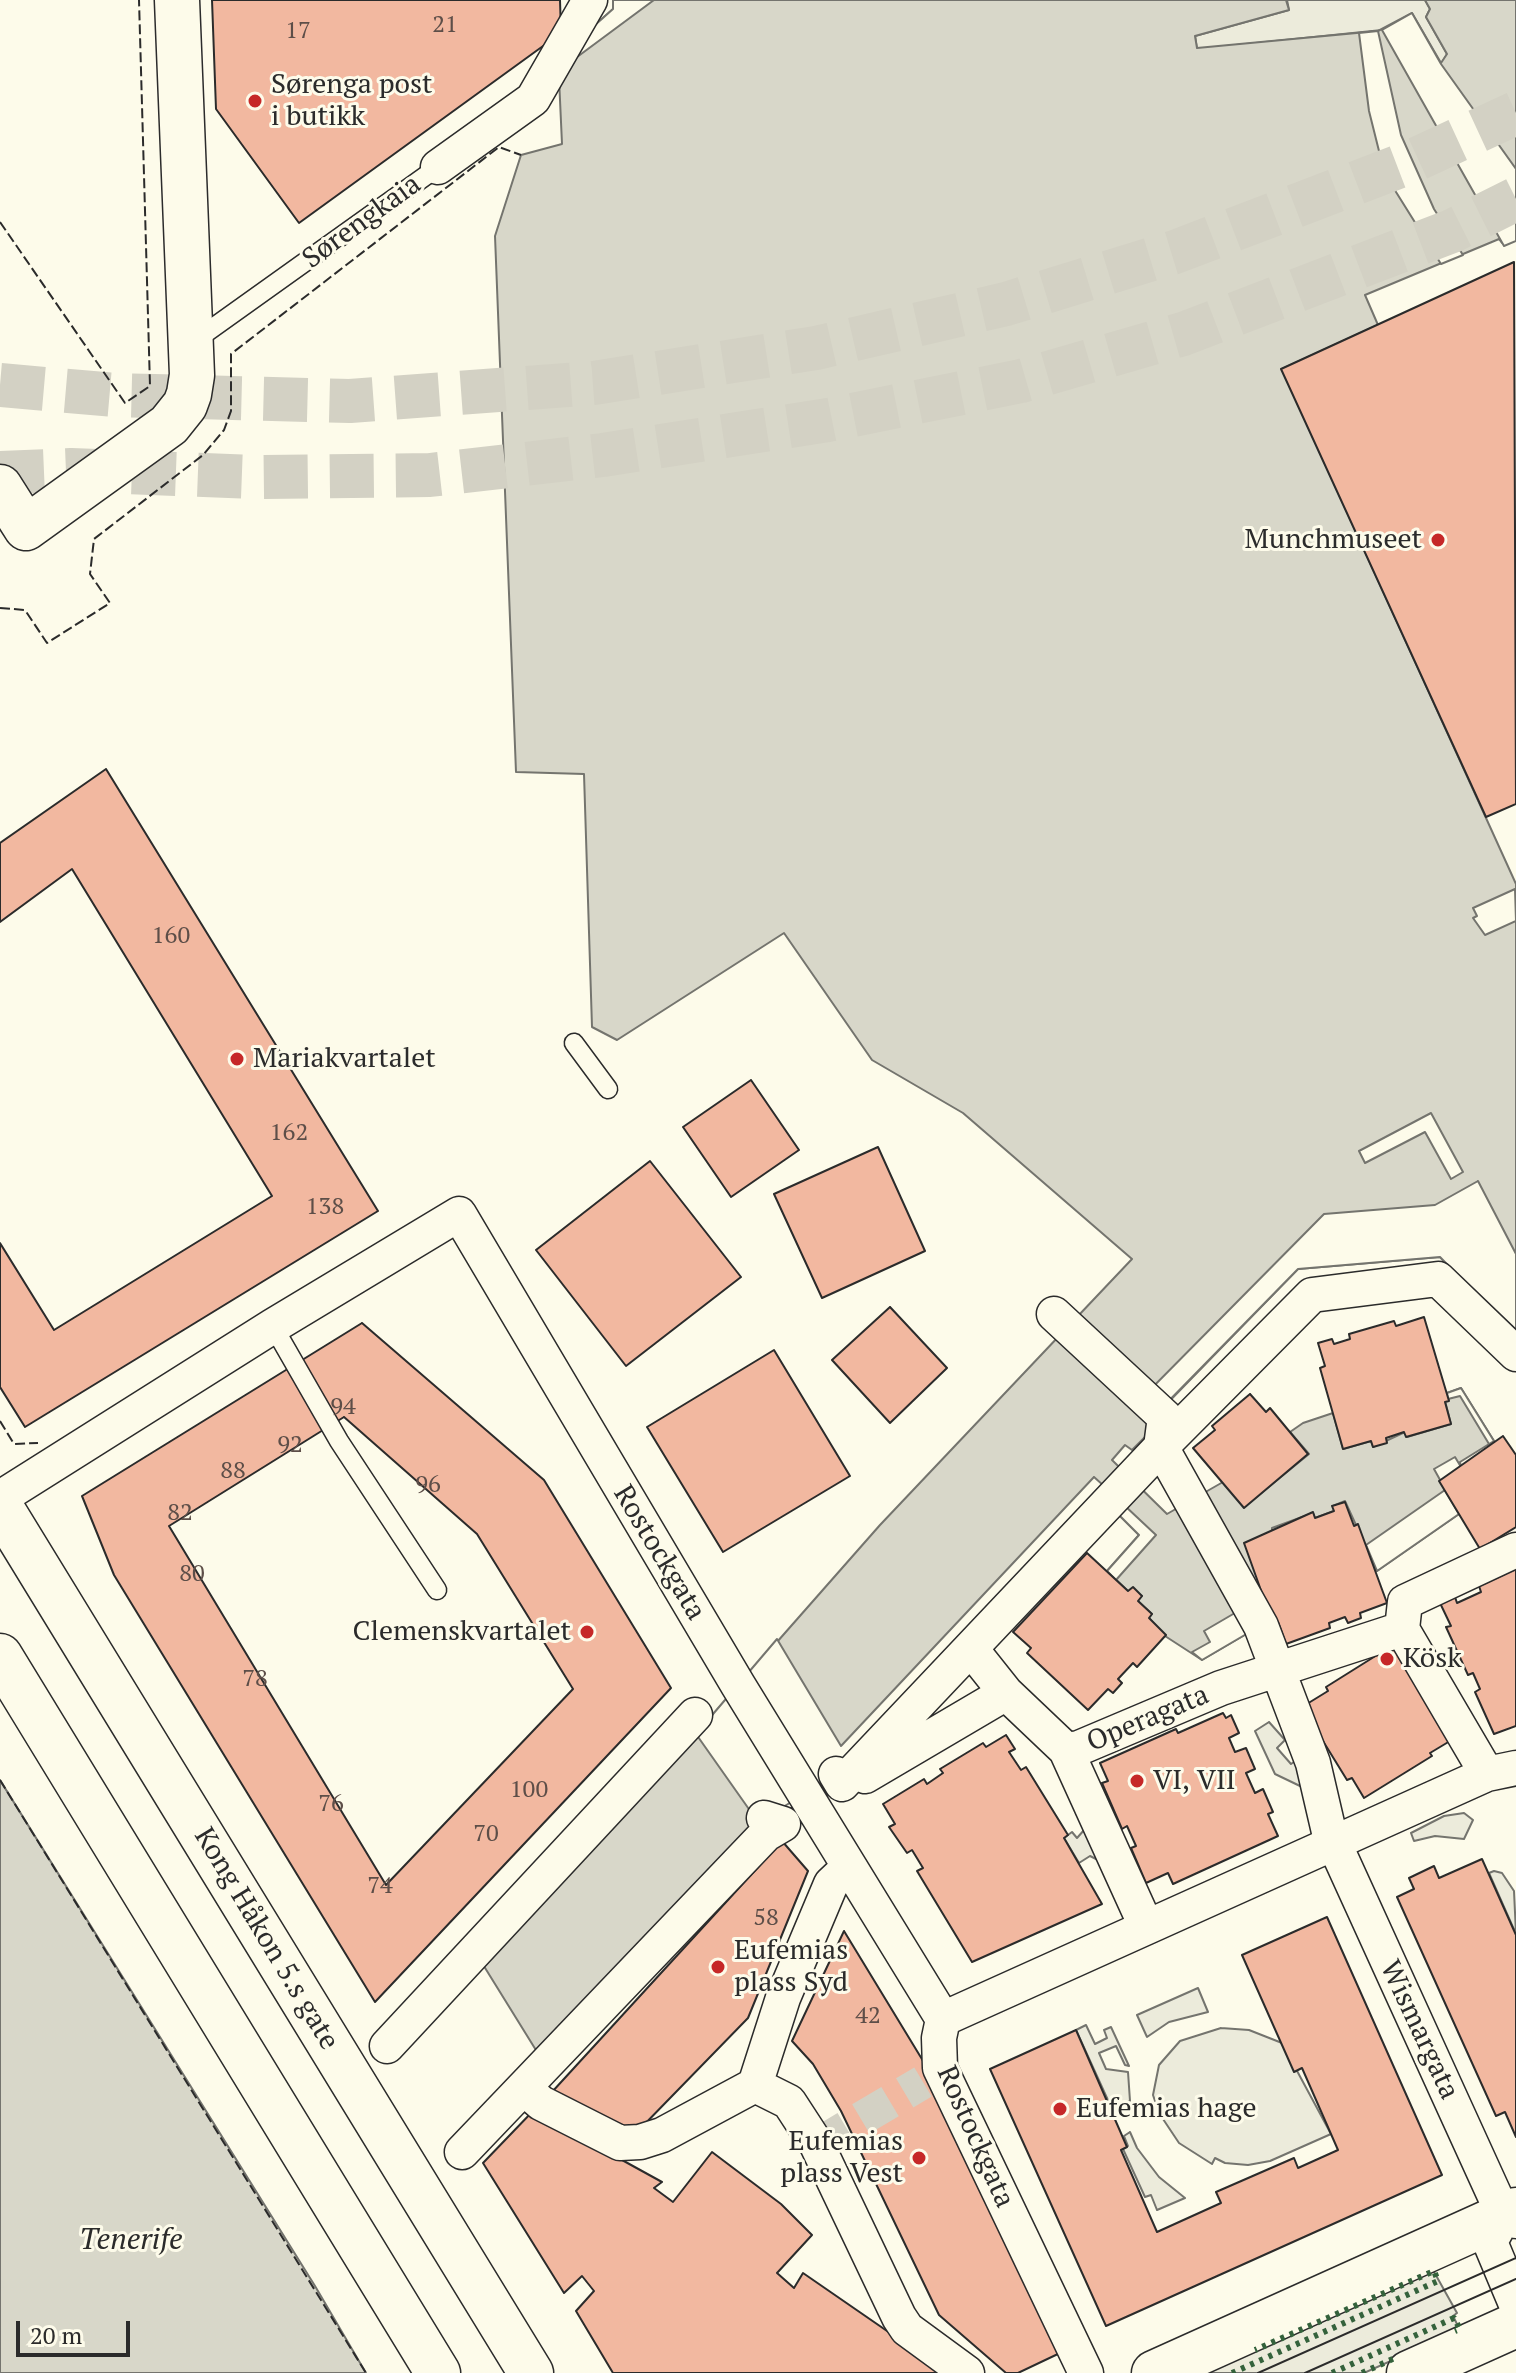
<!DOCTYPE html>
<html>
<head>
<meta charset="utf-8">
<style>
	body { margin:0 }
	#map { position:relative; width:1516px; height:2373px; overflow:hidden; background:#fdfbea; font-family:"PT Serif",serif }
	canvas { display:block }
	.scale { position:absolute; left:16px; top:2321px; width:114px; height:36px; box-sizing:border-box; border:4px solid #2b2b2b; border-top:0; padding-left:10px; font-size:24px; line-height:28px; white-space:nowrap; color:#2b2b2b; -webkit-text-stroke:6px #fdfbea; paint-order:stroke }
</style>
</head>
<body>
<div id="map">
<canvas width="1516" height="2373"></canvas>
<div class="scale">20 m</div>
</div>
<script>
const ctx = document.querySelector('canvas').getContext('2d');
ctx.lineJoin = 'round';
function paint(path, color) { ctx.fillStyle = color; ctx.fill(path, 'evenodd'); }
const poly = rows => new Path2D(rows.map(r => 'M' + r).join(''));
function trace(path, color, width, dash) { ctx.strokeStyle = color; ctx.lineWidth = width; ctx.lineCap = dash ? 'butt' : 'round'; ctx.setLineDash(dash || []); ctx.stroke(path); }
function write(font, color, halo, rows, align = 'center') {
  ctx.font = font + ' "PT Serif",serif'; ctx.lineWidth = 6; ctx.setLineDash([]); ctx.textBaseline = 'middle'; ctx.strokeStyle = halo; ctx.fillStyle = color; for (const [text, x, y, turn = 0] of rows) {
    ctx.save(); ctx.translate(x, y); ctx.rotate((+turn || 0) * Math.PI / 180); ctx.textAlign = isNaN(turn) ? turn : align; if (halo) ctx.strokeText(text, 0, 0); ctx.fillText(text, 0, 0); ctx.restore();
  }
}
const green = poly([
	[1287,0,1425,0,1430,9,1426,17,1447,54,1441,64,1382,30,1197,49,1195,36,1289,10,1287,0],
	[1269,1722,1285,1740,1277,1748,1291,1764,1298,1759,1306,1766,1300,1786,1275,1774,1255,1731,1269,1722],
	[1464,1813,1473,1820,1464,1839,1435,1836,1414,1841,1411,1833,1444,1816,1464,1813],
	[1092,1821,1098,1860,1090,1856,1079,1863,1064,1838,1072,1832,1077,1838,1092,1821],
	[1494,1871,1502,1873,1514,1891,1516,1934,1489,1873,1494,1871],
	[1198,1988,1208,2012,1169,2022,1147,2037,1137,2015,1198,1988],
	[1086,2025,1095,2044,1107,2038,1104,2030,1111,2027,1129,2066,1125,2065,1116,2046,1099,2053,1106,2069,1128,2072,1130,2101,1112,2109,1076,2030,1086,2025],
	[1221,2028,1249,2030,1282,2043,1331,2134,1270,2161,1248,2165,1225,2163,1215,2158,1212,2164,1179,2143,1159,2113,1153,2095,1159,2065,1180,2041,1221,2028],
	[1130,2132,1137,2148,1159,2177,1185,2198,1157,2210,1151,2195,1145,2197,1123,2149,1128,2146,1124,2136,1130,2132],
	[1433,2270,1457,2313,1453,2316,1460,2330,1364,2373,1200,2373,1433,2270]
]);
paint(green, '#ecebdb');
trace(green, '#74746e', 2);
const water = poly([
	[613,0,1286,0,1289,10,1195,36,1197,48,1378,31,1412,13,1441,63,1447,54,1426,17,1430,9,1425,0,1516,0,1516,237,1502,243,1499,239,1365,295,1378,325,1282,369,1516,884,1516,1335,1440,1257,1298,1269,1153,1418,1158,1424,1132,1450,1125,1445,1112,1460,1167,1514,1223,1482,1244,1507,1309,1454,1290,1432,1303,1423,1333,1413,1343,1449,1371,1441,1373,1447,1405,1432,1407,1437,1451,1424,1445,1401,1449,1400,1447,1393,1461,1388,1494,1441,1460,1462,1461,1467,1455,1457,1434,1469,1459,1514,1377,1571,1345,1501,1333,1506,1334,1511,1315,1518,1313,1513,1272,1528,1272,1619,1202,1660,1165,1636,1149,1618,1152,1614,1138,1601,1142,1596,1128,1591,1107,1571,1139,1535,1117,1513,851,1764,758,1822,539,2055,482,1963,696,1734,880,1525,1132,1259,963,1113,872,1060,784,933,617,1040,592,1027,584,774,516,772,495,236,521,155,562,144,559,78,567,50,613,9,613,0],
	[0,1780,315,2286,366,2373,0,2373,0,1780]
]);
paint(water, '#d8d7c9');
trace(water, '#74746e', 2);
const pier = poly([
	[613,0,654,0,569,63,567,50,613,9,613,0],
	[1412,13,1441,64,1516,169,1516,241,1504,246,1382,30,1412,13],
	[1378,31,1401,135,1434,209,1463,255,1441,264,1396,192,1380,155,1369,111,1359,33,1378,31],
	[1515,889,1516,921,1485,935,1473,918,1477,916,1473,908,1515,889],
	[1431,1113,1463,1172,1451,1179,1425,1132,1365,1163,1359,1151,1431,1113],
	[1478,1181,1516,1254,1516,1335,1440,1257,1298,1269,1152,1418,1137,1403,1324,1214,1435,1205,1478,1181],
	[1461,1388,1494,1441,1489,1444,1460,1396,1448,1399,1447,1393,1461,1388],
	[1094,1477,1104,1486,823,1783,758,1822,696,1734,777,1639,841,1746,1094,1477],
	[1445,1490,1459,1514,1377,1571,1366,1545,1445,1490],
	[1124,1505,1156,1535,1116,1580,1107,1571,1139,1535,1117,1513,1124,1505],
	[1260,1585,1272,1619,1202,1660,1192,1652,1210,1642,1204,1631,1240,1610,1260,1585]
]);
paint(pier, '#fdfbea');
trace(pier, '#74746e', 2);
const building = poly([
	[212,0,560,0,561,33,299,223,216,109,212,0],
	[1514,262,1516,804,1486,817,1281,369,1514,262],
	[106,769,378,1211,25,1427,0,1387,0,1243,54,1330,272,1196,72,869,0,922,0,843,106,769],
	[751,1080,799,1150,731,1197,683,1127,751,1080],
	[878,1147,925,1251,822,1298,774,1194,878,1147],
	[650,1161,741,1277,626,1366,536,1250,650,1161],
	[890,1307,947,1368,890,1423,832,1360,890,1307],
	[1424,1317,1449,1401,1445,1402,1451,1424,1406,1437,1404,1432,1386,1438,1387,1443,1373,1447,1371,1441,1343,1449,1320,1368,1325,1366,1318,1343,1332,1339,1334,1344,1350,1339,1349,1334,1394,1321,1396,1326,1424,1317],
	[362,1323,544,1480,671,1688,375,2002,114,1575,82,1496,362,1323],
	[344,1417,477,1534,573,1689,386,1885,169,1526,344,1417],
	[774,1350,850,1476,723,1552,647,1427,774,1350],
	[1250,1394,1266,1412,1270,1408,1308,1454,1244,1508,1193,1448,1215,1430,1212,1426,1250,1394],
	[1503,1436,1516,1455,1516,1527,1480,1549,1439,1481,1503,1436],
	[1345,1502,1354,1526,1358,1524,1387,1603,1360,1613,1361,1618,1348,1623,1345,1617,1329,1623,1330,1628,1286,1644,1278,1622,1273,1624,1244,1543,1313,1512,1315,1518,1334,1511,1332,1506,1345,1502],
	[1087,1553,1128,1591,1133,1587,1142,1596,1138,1601,1152,1614,1149,1618,1166,1635,1137,1667,1133,1663,1118,1679,1122,1683,1113,1693,1108,1689,1088,1710,1027,1653,1031,1648,1013,1632,1087,1553],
	[1516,1569,1516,1726,1494,1734,1475,1692,1480,1689,1473,1673,1468,1675,1446,1627,1451,1626,1440,1603,1455,1597,1457,1603,1481,1592,1479,1586,1516,1569],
	[1393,1645,1455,1738,1430,1753,1432,1756,1364,1798,1352,1778,1347,1780,1302,1707,1328,1691,1326,1687,1393,1645],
	[1223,1713,1226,1718,1231,1715,1239,1733,1229,1738,1235,1752,1246,1748,1255,1769,1246,1773,1255,1793,1263,1789,1273,1812,1268,1814,1278,1836,1173,1884,1168,1873,1146,1883,1131,1848,1136,1846,1127,1826,1122,1829,1102,1783,1108,1781,1100,1763,1176,1729,1178,1733,1223,1713],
	[1006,1735,1015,1749,1009,1752,1021,1770,1026,1767,1068,1835,1064,1838,1102,1904,972,1962,917,1871,923,1868,912,1850,907,1853,889,1827,895,1824,883,1804,924,1779,927,1784,943,1773,940,1769,983,1743,986,1747,1006,1735],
	[782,1841,808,1871,748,2018,637,2132,552,2092,782,1841],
	[1482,1859,1516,1935,1516,2137,1505,2112,1496,2116,1397,1897,1414,1889,1409,1878,1434,1866,1439,1878,1482,1859],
	[1327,1917,1442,2175,1106,2326,990,2069,1076,2030,1127,2147,1121,2150,1157,2232,1221,2203,1216,2192,1294,2158,1298,2168,1338,2150,1302,2068,1294,2072,1242,1955,1327,1917],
	[844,1931,945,2097,1060,2353,1018,2373,1006,2373,939,2315,841,2111,813,2064,792,2041,844,1931],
	[533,2111,662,2182,654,2188,673,2202,712,2152,781,2204,812,2235,777,2273,794,2288,803,2273,948,2373,613,2373,576,2311,594,2291,582,2276,564,2293,483,2163,533,2111]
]);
paint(building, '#f2b8a0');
trace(building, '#2b2b2b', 2);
trace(poly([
	[817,2145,923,2082]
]), '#d3d1c4', 34, [34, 17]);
trace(poly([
	[0,385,115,395,350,401,594,383,816,348,1006,304,1175,252,1408,163,1516,113],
	[0,473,71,470,257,477,430,475,603,455,828,420,1021,381,1183,334,1452,231,1516,199]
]), '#d3d1c4', 44, [44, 22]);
const lane = poly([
	[193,342,438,167],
	[574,1043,608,1089],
	[273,1326,339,1441,437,1590]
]);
const street = poly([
	[438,167,533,99,590,0],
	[1054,1314,1165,1417,1161,1447,1261,1626,1313,1763,1329,1832,1504,2216,1516,2221],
	[0,1498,273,1326,459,1214,738,1685,943,2019,939,2038,940,2068,1086,2373],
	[971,1649,1006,1693,1066,1750,1071,1760],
	[836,1774,842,1784,1161,1447,1312,1295,1438,1279,1516,1354],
	[1487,1774,1402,1629,1405,1602,1516,1550],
	[865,1776,1006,1693],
	[1146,1926,1066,1750,1079,1748,1221,1688,1402,1629],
	[943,2019,1487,1774,1516,1768],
	[387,2046,695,1715],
	[755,2085,783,1998,831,1884,849,1867],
	[525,2089,541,2103,620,2143,640,2142,662,2135,755,2085,789,2102,817,2145,899,2317,907,2329,967,2373],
	[462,2152,766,1834,783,1824,764,1818],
	[1504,2216,1490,2242,1516,2304]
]);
const secondary = poly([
	[0,487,26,528],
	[26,528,169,425,185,405,189,394,192,375,177,0]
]);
const highway = poly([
	[0,1506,531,2373],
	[0,1656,438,2373],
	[1154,2373,1516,2210],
	[1409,2373,1516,2325]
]);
trace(lane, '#2b2b2b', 21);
trace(street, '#2b2b2b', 37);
trace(secondary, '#2b2b2b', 47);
trace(highway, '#2b2b2b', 47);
trace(lane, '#fdfbea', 18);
trace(street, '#fdfbea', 34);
trace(secondary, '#fdfbea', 44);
trace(highway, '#fdfbea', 44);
trace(poly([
	[1258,2373,1516,2258],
	[1305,2373,1516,2279]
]), '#2b2b2b', 2);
trace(poly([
	[1232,2373,1438,2281,1434,2271,1255,2350],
	[1332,2373,1454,2318,1460,2329,1455,2331],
	[1362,2373,1397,2357]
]), '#34623c', 6, [4, 6]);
trace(poly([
	[0,222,125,403,150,386,139,0],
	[0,608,25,610,47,643,110,603,90,574,94,539,203,455,224,430,231,411,231,354,499,147,521,155],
	[0,1421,14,1444,38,1443],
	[0,1780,366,2373]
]), '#2b2b2b', 2, [10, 4]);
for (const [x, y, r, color] of [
	[255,101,8,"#c62828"],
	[1438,540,8,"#c62828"],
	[237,1059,8,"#c62828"],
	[587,1632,8,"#c62828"],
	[1387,1659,8,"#c62828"],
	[1137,1781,8,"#c62828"],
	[718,1967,8,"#c62828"],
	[1060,2109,8,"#c62828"],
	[919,2158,8,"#c62828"]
]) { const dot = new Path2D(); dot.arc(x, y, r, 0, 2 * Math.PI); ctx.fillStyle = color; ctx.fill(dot); trace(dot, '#fdfbea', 3); }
write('24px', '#5d4e48', null, [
	["21",445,25],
	["17",298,31],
	["160",171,936],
	["162",289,1133],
	["138",325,1207],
	["94",343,1407],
	["92",290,1445],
	["88",233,1471],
	["96",428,1485],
	["82",180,1513],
	["80",192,1574],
	["78",255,1679],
	["100",529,1790],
	["76",331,1804],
	["70",486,1834],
	["74",380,1886],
	["58",766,1918],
	["42",868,2016]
]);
write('28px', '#2b2b2b', '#fdfbea', [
	["Sørenga post",271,85],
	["i butikk",271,117],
	["Munchmuseet",1422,540,"right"],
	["Mariakvartalet",253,1059],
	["Clemenskvartalet",571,1632,"right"],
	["Kösk",1403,1659],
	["VI, VII",1153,1781],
	["Eufemias",734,1951],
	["plass Syd",734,1983],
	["Eufemias hage",1076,2109],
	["Eufemias",903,2142,"right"],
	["plass Vest",903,2174,"right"]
], 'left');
write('28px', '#2b2b2b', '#fdfbea', [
	["Sørengkaia",362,222,-36],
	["Rostockgata",659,1553,59],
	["Operagata",1148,1719,-23],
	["Kong Håkon 5.s gate",266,1939,59],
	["Wismargata",1419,2030,65],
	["Rostockgata",975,2137,66]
]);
write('italic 30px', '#2b2b2b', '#fdfbea', [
	["Tenerife",131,2240]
]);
</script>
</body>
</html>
